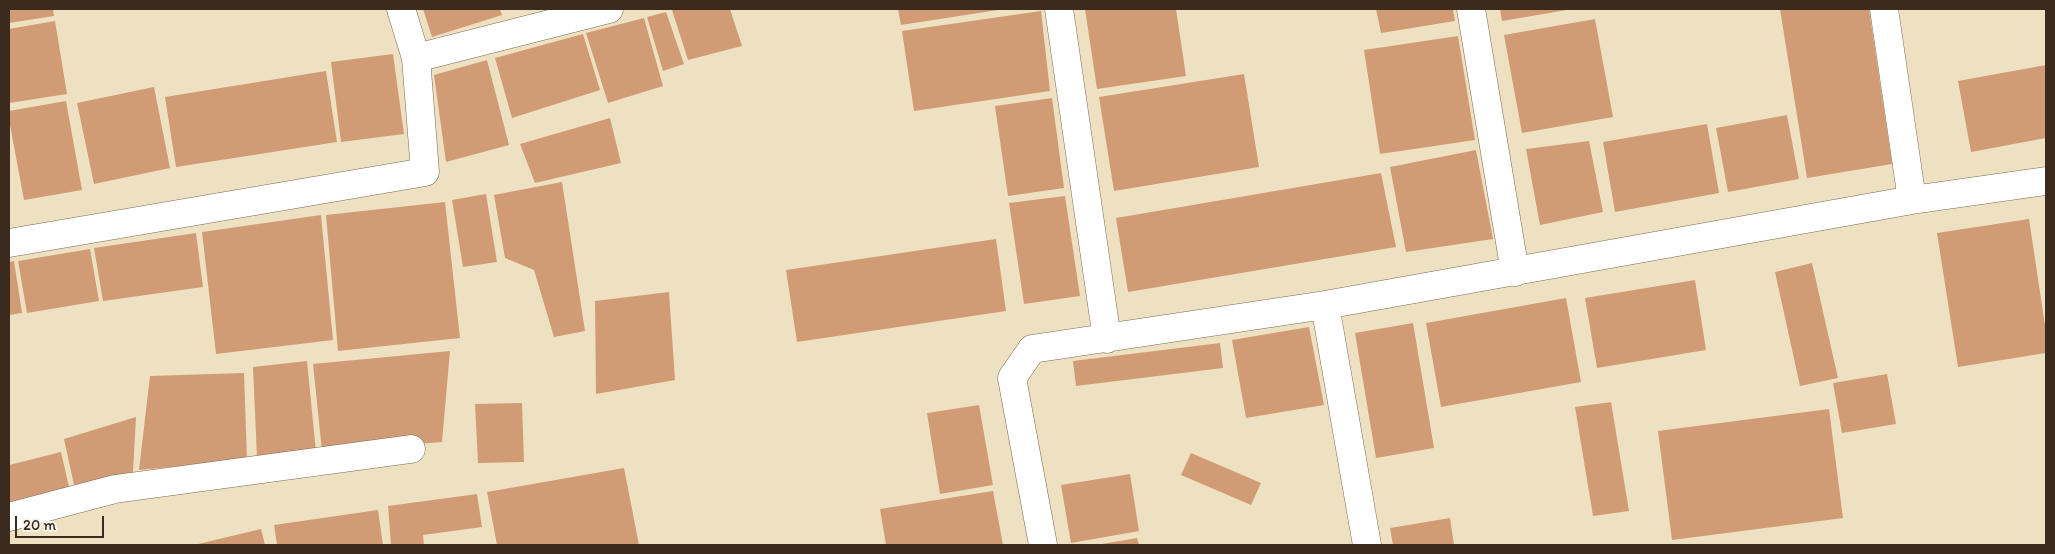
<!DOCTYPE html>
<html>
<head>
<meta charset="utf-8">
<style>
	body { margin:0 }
	#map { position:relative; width:2055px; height:554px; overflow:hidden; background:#eee1c1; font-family:Itim,sans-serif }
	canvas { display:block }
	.frame { position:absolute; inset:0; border:10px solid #3b2a1e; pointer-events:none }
	.scale { position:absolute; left:15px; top:516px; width:89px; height:22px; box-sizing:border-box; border:2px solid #3b2a1e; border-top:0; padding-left:6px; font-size:15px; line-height:18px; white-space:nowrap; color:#3b2a1e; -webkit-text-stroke:4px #f7f3e8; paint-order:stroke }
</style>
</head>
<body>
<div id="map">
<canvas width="2055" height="554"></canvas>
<div class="frame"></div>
<div class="scale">20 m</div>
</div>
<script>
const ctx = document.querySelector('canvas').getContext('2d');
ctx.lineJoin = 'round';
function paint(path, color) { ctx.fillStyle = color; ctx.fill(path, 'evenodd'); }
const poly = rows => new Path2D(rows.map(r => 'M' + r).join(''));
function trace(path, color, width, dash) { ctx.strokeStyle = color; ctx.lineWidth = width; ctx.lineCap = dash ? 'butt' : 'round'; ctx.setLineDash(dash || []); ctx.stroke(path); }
paint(poly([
	[9,9,53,9,54,16,9,23],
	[423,9,500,9,502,15,432,37],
	[677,9,730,9,742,46,688,60,672,10],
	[898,9,998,9,998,10,901,25],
	[1085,9,1176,9,1186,76,1097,89],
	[1376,9,1453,9,1455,21,1381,33],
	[1500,9,1567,9,1567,10,1502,21],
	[1780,9,1869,9,1892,164,1807,178],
	[1041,11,1050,91,914,111,902,31],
	[666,12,684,64,663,71,647,17],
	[644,18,663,86,608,103,586,33],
	[1595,19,1613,117,1522,133,1504,35],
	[55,21,67,94,9,103,9,29],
	[583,34,600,90,512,118,495,58],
	[1458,36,1475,140,1380,154,1364,50],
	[393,54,404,134,341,142,331,62],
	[487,60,509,145,446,162,434,75],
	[2046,65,2046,138,1971,152,1958,81],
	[326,71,337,142,176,167,165,97],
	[1244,74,1259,167,1114,191,1099,97],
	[154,87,170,168,94,184,77,103],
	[1052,98,1064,188,1008,196,995,106],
	[66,101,82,190,24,200,9,120,9,111],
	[1787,115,1799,179,1728,192,1716,128],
	[610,118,621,163,535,183,520,144],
	[1707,124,1719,193,1615,212,1603,142],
	[1589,141,1603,212,1540,225,1526,149],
	[1476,150,1493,239,1406,252,1390,167],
	[1381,173,1396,247,1128,292,1116,218],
	[562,182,585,331,554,337,534,270,505,258,494,195],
	[486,194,497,262,463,267,452,200],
	[1065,196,1080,296,1024,304,1009,203],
	[445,202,460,338,338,351,326,215],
	[321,215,333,340,216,354,202,232],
	[2029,219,2046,332,2046,353,1958,367,1937,233],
	[196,233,203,287,103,301,94,248],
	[996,239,1006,311,797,342,786,270],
	[90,249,99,301,27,313,18,261],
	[14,261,22,313,9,315,9,262],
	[1812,263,1838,378,1800,386,1775,272],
	[1695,280,1706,350,1597,368,1585,298],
	[669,292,675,380,596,394,595,301],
	[1566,298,1581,382,1441,407,1426,323],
	[1413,323,1434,448,1376,458,1355,333],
	[1309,327,1324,405,1246,418,1232,340],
	[1220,343,1223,368,1076,386,1073,361],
	[450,351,442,442,322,451,313,364],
	[307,361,316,452,257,458,253,367],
	[244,373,247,460,139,470,150,376],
	[1887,374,1896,424,1842,433,1833,383],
	[1611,402,1629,511,1593,516,1575,407],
	[522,403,524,462,478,463,475,404],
	[979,405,993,485,940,494,927,413],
	[1829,409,1843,518,1672,540,1658,431],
	[136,417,133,472,74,485,64,439],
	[61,452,69,487,9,502,9,465],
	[1191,453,1261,483,1251,505,1181,475],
	[624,468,639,545,497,545,487,492],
	[1130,474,1139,531,1071,543,1061,485],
	[993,491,1003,545,886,545,880,509],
	[477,494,482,527,423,535,424,545,391,545,388,506],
	[378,510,383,545,277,545,274,525],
	[1450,518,1454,545,1393,545,1390,528],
	[261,529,265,545,194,545],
	[1137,538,1139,545,1102,545,1102,544]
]), '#d19c75');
const minor = poly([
	[1059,9,1107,339],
	[1471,9,1515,272],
	[1884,9,1912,200],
	[416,58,609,9],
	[9,243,425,172,416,58,401,9],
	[1325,305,1367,545],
	[9,517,115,489,411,449],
	[1043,545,1012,378,1032,349,1325,305,1912,200,2046,181]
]);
trace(minor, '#7a6a57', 29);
trace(minor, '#fff', 28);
</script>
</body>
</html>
